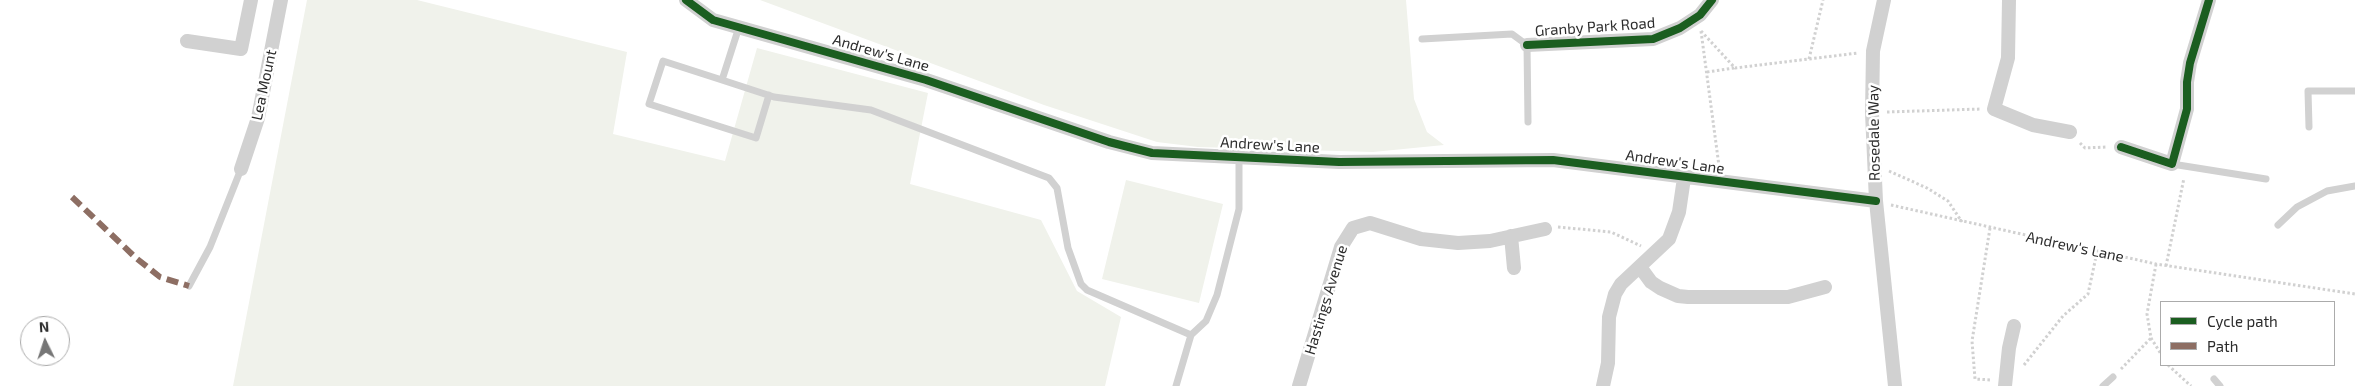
<!DOCTYPE html>
<html>
<head>
<meta charset="utf-8">
<style>
	body { margin:0 }
	#map { position:relative; width:2355px; height:386px; overflow:hidden; background:#fff; font-family:"Exo 2",sans-serif }
	canvas { display:block }
	.legend { position:absolute; left:2160px; top:301px; width:175px; height:65px; box-sizing:border-box; background:#fff; border:1px solid #ababab; margin:0; padding:6px 9px; list-style:none; font-size:15px; color:#2c2c2c }
	.legend li { display:flex; align-items:center; gap:10px; height:25px }
	.legend b { width:25px; border:1px solid #ababab }
	.north { position:absolute; left:20px; top:316px; width:50px; height:50px; box-sizing:border-box; background:#fff; border:1px solid #ababab; border-radius:50%; rotate:356deg; font-size:14px; font-weight:700; line-height:20px; text-align:center; color:#2c2c2c }
	.north::after { content:''; display:block; margin:auto; width:18px; height:22px; background:#767676; clip-path:polygon(50% 0,100% 100%,50% 72%,0 100%) }
</style>
</head>
<body>
<div id="map">
<canvas width="2355" height="386"></canvas>
<ul class="legend">
<li><b style="height:6px;background:#1b5e20"></b>Cycle path</li>
<li><b style="height:6px;background:#8d6e63"></b>Path</li>
</ul>
<div class="north">N</div>
</div>
<script>
const ctx = document.querySelector('canvas').getContext('2d');
ctx.lineJoin = 'round';
function paint(path, color) { ctx.fillStyle = color; ctx.fill(path, 'evenodd'); }
const poly = rows => new Path2D(rows.map(r => 'M' + r).join(''));
function trace(path, color, width, dash) { ctx.strokeStyle = color; ctx.lineWidth = width; ctx.lineCap = dash ? 'butt' : 'round'; ctx.setLineDash(dash || []); ctx.stroke(path); }
function write(font, color, halo, rows, align = 'center') {
  ctx.font = font + ' "Exo 2",sans-serif'; ctx.lineWidth = 5; ctx.setLineDash([]); ctx.textBaseline = 'middle'; ctx.strokeStyle = halo; ctx.fillStyle = color; for (const [text, x, y, turn = 0] of rows) {
    ctx.save(); ctx.translate(x, y); ctx.rotate((+turn || 0) * Math.PI / 180); ctx.textAlign = isNaN(turn) ? turn : align; if (halo) ctx.strokeText(text, 0, 0); ctx.fillText(text, 0, 0); ctx.restore();
  }
}
paint(poly([
	[307,0,417,0,627,52,613,134,725,161,757,48,928,93,910,184,1041,220,1077,291,1121,317,1105,386,233,386],
	[760,0,1406,0,1414,99,1427,132,1444,145,1373,152,1198,147,1157,142,1044,105],
	[1126,180,1223,204,1199,303,1102,279]
]), '#f0f2eb');
trace(poly([
	[1701,31,1735,68,1858,53],
	[1701,31,1719,166],
	[1809,59,1823,0],
	[1707,72,1734,68],
	[1887,112,1981,109],
	[2080,143,2085,148,2106,147],
	[1889,171,1927,188,1948,201,1962,222],
	[1891,205,2156,264,2355,294],
	[1558,227,1611,232,1641,246],
	[1990,228,1972,341,1975,379,1991,380],
	[2156,264,2147,314,2151,338,2161,354],
	[2166,266,2184,178],
	[2024,365,2063,316,2088,294,2097,252],
	[2168,365,2191,386],
	[2121,369,2151,338]
]), '#d1d1d1', 3, [2.5, 2.5]);
trace(poly([
	[739,27,722,80,774,97,871,110,1049,178,1057,188,1068,248,1081,284,1087,290,1191,335,1206,321,1217,295,1239,209,1239,157],
	[1422,39,1512,34,1527,45,1528,122],
	[722,80,663,61,649,104,756,138,769,95],
	[2309,127,2308,91,2355,91],
	[2172,164,2266,179],
	[2278,225,2297,207,2327,191,2355,186],
	[189,286,210,247,241,169],
	[2214,379,2220,386],
	[1176,386,1191,335],
	[2103,386,2113,377]
]), '#d1d1d1', 7);
trace(poly([
	[686,0,713,20,926,80,1109,142,1152,153,1339,162,1553,160,1876,201],
	[1884,0,1873,51,1872,113,1876,201,1895,386],
	[2009,0,2008,58,1994,109,2033,125,2070,132],
	[187,41,241,49,251,0],
	[1527,45,1653,39,1680,28,1700,15,1712,0],
	[2121,147,2172,164,2187,109,2187,82,2190,63,2209,0],
	[241,169,258,118,281,0],
	[1511,236,1514,268],
	[1640,267,1651,282,1660,288,1678,296,1688,297,1788,297,1825,287],
	[1299,386,1341,247,1353,228,1370,223,1421,239,1458,243,1490,241,1545,229],
	[1603,386,1608,363,1609,317,1615,294,1621,284,1669,239,1679,212,1684,178],
	[2005,386,2009,348,2014,326]
]), '#d1d1d1', 14);
trace(poly([
	[72,197,136,258,160,277,189,286]
]), '#8d6e63', 6, [12, 6]);
trace(poly([
	[686,0,713,20,926,80,1109,142,1152,153,1339,162,1553,160,1876,201],
	[1527,45,1653,39,1680,28,1700,15,1712,0],
	[2121,147,2172,164,2187,109,2187,82,2190,63,2209,0]
]), '#1b5e20', 8);
write('15px', '#2c2c2c', '#fff', [
	["Granby Park Road",1595,27,-4],
	["Andrew's Lane",881,53,16],
	["Lea Mount",264,85,-78],
	["Rosedale Way",1874,133,-91],
	["Andrew's Lane",1270,145,3],
	["Andrew's Lane",1675,162,8],
	["Andrew's Lane",2075,247,12],
	["Hastings Avenue",1326,300,-73]
]);
</script>
</body>
</html>
